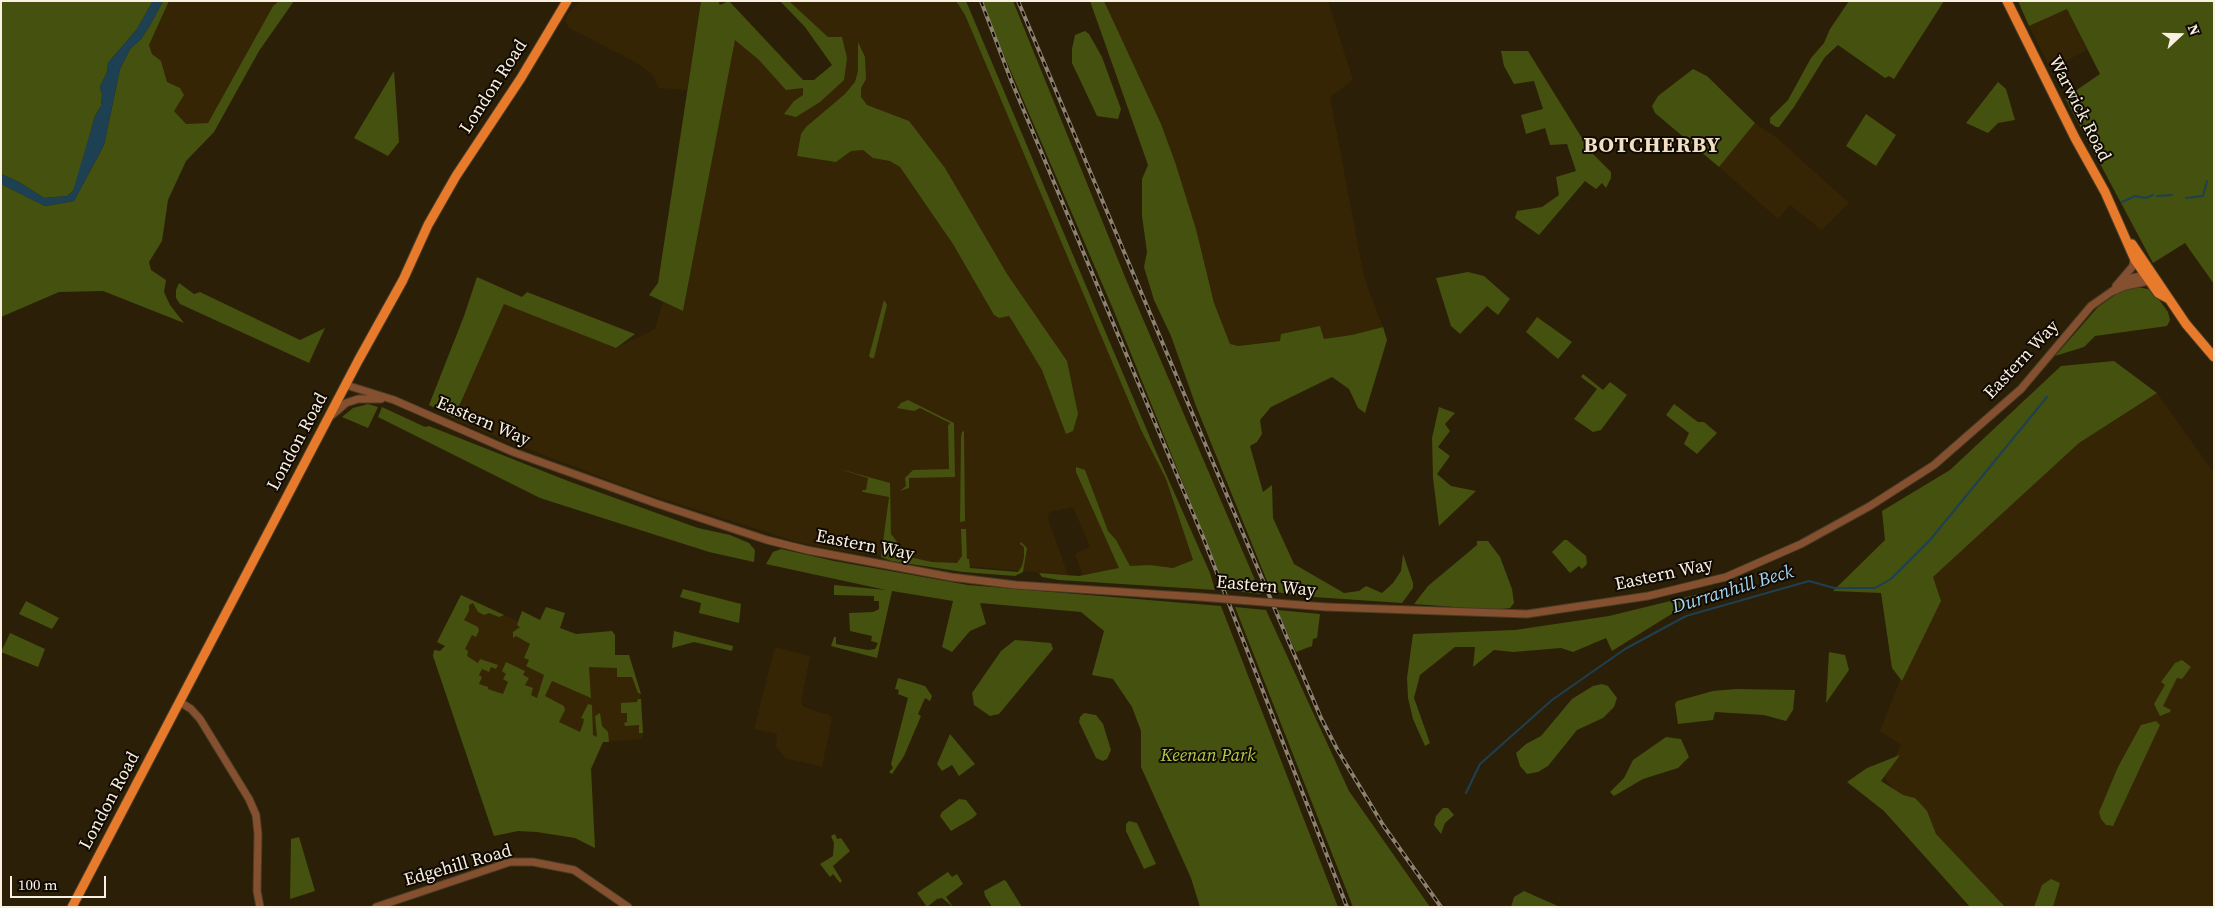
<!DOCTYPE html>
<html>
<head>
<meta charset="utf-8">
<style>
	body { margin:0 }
	#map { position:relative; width:2215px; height:908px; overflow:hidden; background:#2c1f07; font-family:"Source Serif 4",serif }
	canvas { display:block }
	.frame { position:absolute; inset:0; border:2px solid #f9f0e2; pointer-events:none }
	.north { position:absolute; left:2155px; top:10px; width:50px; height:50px; -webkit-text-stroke:4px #100a03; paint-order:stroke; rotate:69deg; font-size:14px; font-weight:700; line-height:20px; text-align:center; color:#f9f0e2 }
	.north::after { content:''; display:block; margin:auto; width:18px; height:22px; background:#f9f0e2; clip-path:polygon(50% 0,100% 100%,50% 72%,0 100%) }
	.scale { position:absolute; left:10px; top:876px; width:96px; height:22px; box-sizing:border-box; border:2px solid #f9f0e2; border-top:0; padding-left:6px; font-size:15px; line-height:18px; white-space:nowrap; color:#f9f0e2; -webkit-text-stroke:4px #100a03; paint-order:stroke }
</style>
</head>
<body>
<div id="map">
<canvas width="2215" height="908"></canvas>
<div class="frame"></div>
<div class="north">N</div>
<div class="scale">100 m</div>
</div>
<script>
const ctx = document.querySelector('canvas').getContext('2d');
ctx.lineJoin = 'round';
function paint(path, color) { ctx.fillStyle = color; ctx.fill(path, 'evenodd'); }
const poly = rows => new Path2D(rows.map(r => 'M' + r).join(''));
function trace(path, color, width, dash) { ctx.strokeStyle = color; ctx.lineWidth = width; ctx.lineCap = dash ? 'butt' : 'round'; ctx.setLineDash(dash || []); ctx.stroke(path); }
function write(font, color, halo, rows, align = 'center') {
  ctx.font = font + ' "Source Serif 4",serif'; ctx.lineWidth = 4; ctx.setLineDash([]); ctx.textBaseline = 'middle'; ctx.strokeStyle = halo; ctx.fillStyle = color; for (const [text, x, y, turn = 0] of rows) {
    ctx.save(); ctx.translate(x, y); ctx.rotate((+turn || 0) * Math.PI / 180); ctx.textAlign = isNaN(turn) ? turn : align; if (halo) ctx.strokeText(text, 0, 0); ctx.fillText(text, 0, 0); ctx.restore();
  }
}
paint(poly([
	[169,1,279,1,273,6,208,123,186,124,174,111,180,88,167,82,161,62,152,54,149,45],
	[580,1,701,1,687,90,659,88,652,74,637,63,569,28,565,22,567,15],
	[789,1,956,1,965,15,1141,430,1166,479,1193,560,1173,568,1150,565,1083,575,1075,554,1090,547,1073,507,1049,512,1048,519,1068,575,953,565,843,551,797,542,632,489,454,420,504,303,616,348,655,329,663,302,683,311,735,39,759,60,803,88,803,95,794,101,844,80,828,37],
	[1104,1,1328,1,1353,80,1330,97,1361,261,1366,283,1383,327,1352,336,1312,341,1274,341,1238,346,1230,345,1214,303,1196,229,1161,124],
	[2067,8,2087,50,2056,66,2048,64,2029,26],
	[1755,123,1777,138,1849,203,1822,230,1790,205,1778,219,1719,167],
	[2157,393,2214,473,2214,907,1994,907,1950,861,1884,777,1901,745,1880,731,1910,655,1933,577,2079,443],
	[461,595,518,621,522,611,541,620,546,607,565,613,560,628,576,634,612,631,615,635,615,655,629,655,640,690,643,739,603,742,591,766,595,848,575,838,537,832,518,831,494,836,433,656,434,650,440,651,445,646,437,642],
	[775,647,810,656,801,703,804,707,829,715,832,718,822,767,785,758,776,747,777,734,754,729]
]), '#352504');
paint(poly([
	[1,1,153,1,137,29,108,63,107,72,100,87,102,95,101,106,95,116,79,175,73,191,67,196,44,198,19,182,1,174],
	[163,1,169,1,149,45,152,54,161,61,167,82,180,88,184,95,174,111,186,124,208,123,273,6,279,1,294,1,259,51,214,132,186,161,168,200,162,241,149,262,151,270,166,280,164,292,170,305,184,323,103,291,59,292,1,317,1,184,45,206,74,201,104,145,120,69,130,49,141,39,150,25],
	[701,1,718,1,720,5,729,1,803,80,814,80,832,65,805,27,780,1,789,1,828,37,842,37,847,58,844,80,820,102,796,117,784,114,794,101,803,95,803,88,786,90,759,60,735,40,683,311,649,295,658,283],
	[956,1,966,1,1154,447,1210,573,1215,590,1059,580,1042,577,1039,573,1079,576,1119,568,1076,472,1076,467,1085,470,1108,531,1116,540,1130,566,1150,565,1173,568,1193,560,1166,479,1141,430,965,15],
	[983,1,1013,1,1125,277,1261,594,1226,590,1113,309,997,39],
	[1090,1,1104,1,1161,124,1175,162,1196,229,1214,303,1230,344,1238,346,1280,341,1281,334,1320,326,1324,339,1352,335,1383,327,1387,340,1365,413,1358,408,1349,389,1332,377,1271,407,1260,420,1262,434,1257,442,1250,446,1263,492,1272,485,1273,518,1294,564,1344,593,1359,591,1366,586,1382,593,1393,583,1401,571,1403,554,1413,583,1413,588,1402,603,1299,596,1271,591,1196,406,1171,336,1154,300,1144,267,1147,252,1142,216,1142,179,1148,165],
	[1849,1,1944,1,1894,79,1889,76,1885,78,1838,45,1825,57,1794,107,1779,127,1776,127,1770,123,1770,118,1788,100,1811,58,1824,43,1830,29],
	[2018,1,2214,1,2214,284,2185,243,2153,263,2065,98,2100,74,2067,9,2029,26],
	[1085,31,1089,34,1102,57,1121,109,1118,119,1097,116,1072,63,1072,49,1075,35],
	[858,42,865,57,866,79,861,88,861,97,867,105,909,121,945,168,1007,274,1067,361,1078,414,1073,431,1066,434,1042,370,1013,322,1009,316,999,318,994,315,953,244,900,167,890,161,873,158,863,150,851,151,836,162,797,156,801,134,806,127,845,94,855,82,858,71],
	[1501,51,1528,51,1590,151,1611,172,1611,178,1606,188,1602,183,1596,189,1585,181,1539,235,1515,218,1517,211,1542,207,1559,195,1556,177,1576,171,1567,144,1550,145,1545,128,1526,134,1521,115,1543,109,1534,81,1514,84,1504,66],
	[1693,69,1707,76,1755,123,1719,167,1655,113,1652,106,1658,96],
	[394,71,399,142,388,156,354,138],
	[1998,82,2006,89,2015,120,1998,123,1988,133,1966,123],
	[1866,114,1896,135,1876,166,1846,146],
	[1468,272,1484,276,1510,299,1498,315,1487,306,1460,334,1451,326,1436,278],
	[477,277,522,297,527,292,635,334,616,348,504,304,454,418,429,405,464,316],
	[179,283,194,294,200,292,300,340,325,328,309,363,180,304,176,298,176,290],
	[2133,286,2152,290,2168,312,2170,320,2167,326,2095,336,2084,347,2055,356,2098,307,2125,288],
	[884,300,887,305,874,358,871,358,869,356],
	[1537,317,1572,342,1558,359,1526,332],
	[2114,361,2157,393,2079,443,1933,577,1941,601,1902,681,1892,668,1881,593,1833,591,1885,540,1882,511,1950,470,2061,366],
	[1583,374,1603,390,1610,382,1627,395,1601,430,1593,432,1574,419,1597,389,1581,377],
	[908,400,954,423,955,477,909,478,909,488,900,491,906,486,905,478,913,470,949,469,948,426,950,423,920,408,914,411,897,408,901,403],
	[368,404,378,407,368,428,342,417,353,408],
	[1674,404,1698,422,1704,422,1717,433,1697,454,1684,444,1689,433,1666,415],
	[382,407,425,427,429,426,568,481,698,528,730,535,749,543,755,550,754,562,709,552,540,498,378,417],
	[1439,407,1455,413,1445,424,1450,431,1438,447,1450,456,1437,474,1451,486,1476,491,1439,526,1433,478,1432,438],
	[964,431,965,521,960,522,961,437,962,432],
	[836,468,890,483,891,534,909,557,932,562,957,563,962,556,961,529,966,529,967,559,969,559,970,568,1018,572,1022,566,1024,557,1024,547,1020,544,1021,542,1027,548,1023,572,1015,576,963,572,891,561,881,557,889,497,863,492,862,490,866,490,868,478],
	[1564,540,1567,540,1586,556,1587,564,1582,569,1579,566,1570,573,1552,552],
	[1477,541,1488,541,1500,557,1512,589,1514,603,1510,608,1495,610,1414,604,1428,586,1477,545],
	[781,549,834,561,968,585,1221,606,1338,907,1200,907,1191,878,1141,767,1141,731,1132,707,1113,679,1092,675,1104,631,1081,612,980,603,986,624,970,631,952,652,942,647,953,601,892,591,877,658,831,646,834,637,836,637,836,644,868,650,875,649,878,643,871,641,872,636,850,631,849,613,873,612,879,609,879,601,874,601,874,596,834,595,834,585,886,590,766,564,773,552],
	[683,589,741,604,739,623,699,613,701,603,680,597],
	[1707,592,1612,651,1606,638,1573,652,1561,648,1513,652,1494,650,1473,667,1475,647,1455,647,1420,675,1414,698,1430,743,1425,746,1413,719,1408,698,1407,678,1413,634,1515,630,1609,616],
	[461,595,504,615,499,617,489,613,484,615,478,612,473,603,469,605,469,611,464,620,478,627,479,631,476,637,472,635,465,649,468,651,467,656,478,663,480,659,498,665,496,669,491,667,489,672,482,669,479,675,482,677,479,684,488,687,488,689,503,694,508,682,503,679,506,674,502,671,506,662,525,671,523,675,529,678,525,685,533,688,531,695,537,698,544,675,526,666,529,660,524,658,530,644,516,636,513,638,513,632,520,627,517,625,522,611,540,620,546,607,565,613,560,628,576,634,612,631,615,635,615,655,629,655,641,694,638,693,632,677,617,677,617,668,589,667,591,698,552,681,545,696,564,706,565,710,559,722,580,732,583,724,584,719,581,718,588,704,592,705,593,735,597,737,595,716,600,713,602,726,608,732,609,742,603,742,591,769,595,848,575,838,537,832,518,831,494,836,433,656,434,650,440,651,445,646,437,642],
	[26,601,59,618,52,629,19,614],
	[1235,607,1266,610,1349,791,1430,907,1353,907],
	[1277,610,1320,614,1317,638,1313,639,1312,646,1296,652],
	[674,631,733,646,732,651,694,642,672,648],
	[10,633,45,649,38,667,1,652],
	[1015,640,1051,643,1053,649,999,714,990,716,974,705,972,693,1001,651],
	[1829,652,1845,655,1849,670,1826,703],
	[2182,660,2191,667,2182,679,2177,678,2163,706,2171,710,2170,712,2160,716,2154,704,2165,685,2161,682,2175,663],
	[898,678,925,686,932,696,930,701,925,698,918,714,921,716,904,756,892,774,889,772,893,768,891,764,908,698,898,694,899,690,895,689],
	[1602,684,1608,686,1617,698,1614,707,1603,718,1577,730,1548,766,1538,772,1527,774,1520,766,1516,753,1526,744,1541,736,1572,699,1593,686],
	[1736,689,1795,690,1793,710,1786,721,1764,715,1715,712,1713,720,1678,724,1675,704,1677,701,1713,691],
	[638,699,641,699,643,733,639,733,639,725,625,726,624,723,627,722,627,713,621,713,621,703,637,702],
	[1084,713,1096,715,1103,724,1111,750,1107,759,1103,761,1096,758,1079,722,1080,717],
	[2156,721,2160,725,2113,826,2106,825,2101,819,2099,812,2118,767,2141,725],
	[950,734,975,764,959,776,952,765,942,771,937,764],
	[1666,737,1681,739,1689,757,1678,768,1643,779,1614,796,1610,792,1624,778,1633,760],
	[1900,755,1881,781,1903,795,1915,798,1927,811,1936,834,2005,907,1970,907,1884,811,1847,782,1867,768],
	[959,799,966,800,977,814,973,818,951,831,940,816,942,812],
	[1443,808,1448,808,1454,815,1445,823,1441,834,1434,825,1436,816],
	[1129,821,1137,823,1156,864,1144,869,1126,831,1126,824],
	[835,834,837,839,841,838,850,851,833,866,842,881,840,883,833,874,830,877,820,864,833,856,834,843,831,836],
	[299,837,315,891,290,899,291,839],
	[948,872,952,877,957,874,963,884,946,897,953,907,942,898,937,899,927,907,917,893],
	[2051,879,2060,883,2053,907,2034,907,2042,885],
	[1004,880,1006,881,1022,907,992,907,985,896,984,891],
	[1524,891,1560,907,1511,907,1514,897]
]), '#45510f');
paint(poly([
	[153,1,163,1,150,25,141,39,130,49,120,69,104,145,74,201,45,206,1,184,1,174,19,182,44,198,67,196,73,191,95,116,101,106,102,95,100,87,107,72,108,63,137,29]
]), '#1d4053');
trace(poly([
	[2157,196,2172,195],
	[2186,198,2203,196,2207,181],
	[2122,202,2135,196,2146,198,2153,195],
	[1466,793,1480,764,1552,700,1625,649,1686,616,1809,581,1834,588,1875,588,1891,579,1930,540,2047,397]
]), '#1d4053', 2);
const minor = poly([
	[2116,286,2133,266,2134,259],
	[346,385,394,400,513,452,655,503,767,540,807,550,951,577,1016,585,1200,597],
	[332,415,346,403,358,399,381,399],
	[1326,607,1527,614,1648,596,1726,577,1801,544,1870,506,1934,465,2021,389,2091,306,2111,292,2132,278,2152,273,2149,281,2125,286,2111,292],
	[180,702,191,709,200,719,249,799,256,815,258,834,257,891,260,907],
	[376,907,510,862,533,862,574,870,628,907]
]);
const major = poly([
	[2007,1,2075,138,2105,192,2135,260,2158,293,2169,299],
	[2132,244,2186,324,2214,357],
	[72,907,358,361,403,280,428,225,456,176,521,78,567,1]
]);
trace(minor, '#493c26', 9);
trace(major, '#493c26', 11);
trace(minor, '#85502f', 7);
trace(major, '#e87a2c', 9);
const rail = poly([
	[981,1,1011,80,1203,537,1347,907],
	[1018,1,1321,718,1337,749,1383,825,1441,907]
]);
trace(rail, '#8d826f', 4);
trace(rail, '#100a03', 2, [5.5]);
const minorBridge = poly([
	[1200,597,1326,607]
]);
trace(minorBridge, '#493c26', 9, []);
trace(minorBridge, '#85502f', 7);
write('18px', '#f9f0e2', '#100a03', [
	["London Road",494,87,-57],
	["Warwick Road",2079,109,63],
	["Eastern Way",2022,360,-47],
	["Eastern Way",483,422,23],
	["London Road",298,442,-62],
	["Eastern Way",865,546,11],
	["Eastern Way",1664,575,-12],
	["Eastern Way",1266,587,5],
	["London Road",110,801,-62],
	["Edgehill Road",458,866,-16]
]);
write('italic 18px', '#b4cc46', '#100a03', [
	["Keenan Park",1208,756]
]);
write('italic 19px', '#a3d3ef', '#100a03', [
	["Durranhill Beck",1733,590,-17]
]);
ctx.letterSpacing = '1px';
write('bold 22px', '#f1e0c4', '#100a03', [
	["BOTCHERBY",1652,146]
]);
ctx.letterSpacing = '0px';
</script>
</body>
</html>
